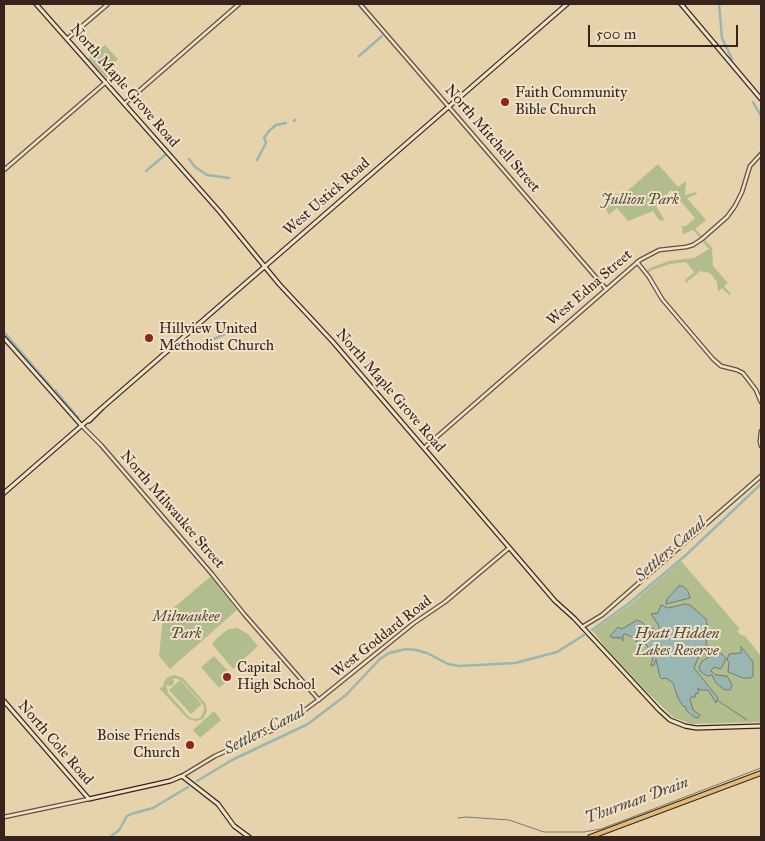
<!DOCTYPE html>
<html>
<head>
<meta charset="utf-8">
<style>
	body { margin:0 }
	#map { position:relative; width:765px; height:841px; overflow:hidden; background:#e6d3ac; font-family:"IM FELL Great Primer",serif }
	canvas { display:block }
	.frame { position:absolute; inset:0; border:5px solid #38241d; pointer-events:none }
	.scale { position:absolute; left:588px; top:25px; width:150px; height:22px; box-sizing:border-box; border:2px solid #38241d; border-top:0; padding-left:6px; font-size:15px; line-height:18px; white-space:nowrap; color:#38241d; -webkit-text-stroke:4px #efe2c9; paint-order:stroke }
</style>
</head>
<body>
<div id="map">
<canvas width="765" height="841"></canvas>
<div class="frame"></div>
<div class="scale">500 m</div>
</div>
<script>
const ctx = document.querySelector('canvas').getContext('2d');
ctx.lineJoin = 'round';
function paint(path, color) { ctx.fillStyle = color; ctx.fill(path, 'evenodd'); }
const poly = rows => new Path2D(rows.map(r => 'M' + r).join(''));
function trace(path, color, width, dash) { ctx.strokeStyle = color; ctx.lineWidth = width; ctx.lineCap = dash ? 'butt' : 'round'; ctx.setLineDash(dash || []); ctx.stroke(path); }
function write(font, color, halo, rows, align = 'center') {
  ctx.font = font + ' "IM FELL Great Primer",serif'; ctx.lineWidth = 4; ctx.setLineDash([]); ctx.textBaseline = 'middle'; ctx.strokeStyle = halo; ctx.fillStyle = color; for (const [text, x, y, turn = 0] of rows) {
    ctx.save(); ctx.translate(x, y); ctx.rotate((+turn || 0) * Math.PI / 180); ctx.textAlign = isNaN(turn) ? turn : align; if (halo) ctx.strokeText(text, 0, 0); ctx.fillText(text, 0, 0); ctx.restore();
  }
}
paint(poly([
	[105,45,118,59,104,71,108,77,107,79,88,59],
	[658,164,678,187,686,181,685,195,696,192,697,194,687,198,706,220,695,229,702,236,700,238,693,230,683,234,682,226,686,226,695,218,671,190,656,206,665,221,659,220,653,211,628,221,617,208,609,215,604,206,607,195,624,194],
	[705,240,712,248,713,266,728,283,724,286,731,294,729,295,722,288,718,292,717,282,710,273,700,271,686,283,685,280,694,272,686,262,670,264,652,270,649,273,647,271,650,268,669,261,694,258,709,249,703,242],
	[681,561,740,629,737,631,742,636,744,635,761,656,761,722,691,724,673,717,644,689,605,647,593,631,631,604],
	[211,576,237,610,170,669,159,656,163,617],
	[237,628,248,634,258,646,233,669,213,645,213,642,223,633,229,629],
	[214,656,233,676,219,688,201,667],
	[175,675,183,678,205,703,207,711,203,719,196,721,188,719,159,688,163,687,164,682,168,677],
	[173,678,181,680,203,704,204,710,201,717,195,719,189,717,168,693,166,685,169,686,173,685,174,682],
	[180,680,202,704,191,714,169,690],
	[214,711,221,720,200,738,193,730]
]), '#b1bd8c');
const water = poly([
	[679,586,683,586,688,591,690,598,666,604,667,599,679,586],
	[685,604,690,605,706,619,708,629,706,643,709,650,698,658,694,668,718,698,716,703,708,690,699,690,698,688,698,694,696,693,695,695,696,697,691,697,690,699,693,710,700,715,698,718,694,717,686,710,686,707,683,706,678,698,673,683,666,678,662,679,660,677,656,659,654,665,651,666,653,657,646,644,636,642,636,639,625,634,623,635,623,641,621,637,618,639,618,637,613,638,610,636,618,627,622,629,637,620,643,623,647,627,653,628,658,633,659,626,651,614,658,613,661,605,668,608,685,604],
	[741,647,753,662,753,676,750,678,743,678,728,672,729,662,727,660,729,654,741,653,741,647],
	[716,653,722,654,726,659,721,669,714,667,711,671,716,675,727,676,732,685,730,690,725,690,716,683,712,675,707,676,700,671,699,667,702,661,716,653]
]);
paint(water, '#99b6b2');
trace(water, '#727c76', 1);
trace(poly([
	[717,700,747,720],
	[458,818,466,817,509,820,544,832,584,832,601,829,761,768]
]), '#727c76', 1);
trace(poly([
	[719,4,722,38,732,59],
	[359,56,382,36],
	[753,102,761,116],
	[294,121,295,120],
	[189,159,195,167,207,175,229,178],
	[257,160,266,143,264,138,269,131,276,125,286,123],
	[146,171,165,155],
	[4,332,52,388],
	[208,338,214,339,225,334],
	[55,390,75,414],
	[77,416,78,417],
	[592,630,628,604,686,555,761,484],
	[197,781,232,760,308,724,346,695,380,659,389,653,406,649,416,650,427,653,448,664,459,666,515,663,557,652,584,635],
	[110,837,119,830,127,816,131,814,153,808,188,787]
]), '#99b6b2', 2.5);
const tertiary = poly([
	[360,4,606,289],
	[67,39,108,4],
	[124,104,239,4],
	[4,170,106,82],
	[637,262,649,277,662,299,713,359,721,366,737,370,743,373,756,390,761,402],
	[82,426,101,445,212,574,244,614,319,700],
	[761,431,760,442,761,446],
	[424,448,640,260,659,250,686,247,693,245,702,239,727,217,735,206,742,192,750,166,761,154],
	[582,627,602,615,761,476],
	[182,776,215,756,286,724,321,698,414,623,445,602,509,548],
	[4,817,89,799]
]);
const secondary = poly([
	[36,4,220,212,279,284,333,342,555,601,574,618,659,710,670,720,685,726,696,728,761,726],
	[681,4,761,99],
	[4,338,82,426],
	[87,421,89,421,102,408],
	[4,493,567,4],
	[4,701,89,799,170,781,182,776,218,804,234,826,249,837]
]);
const primary = poly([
	[590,837,761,773]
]);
trace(tertiary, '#645041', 5);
trace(secondary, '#38241d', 5.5);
trace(primary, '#38241d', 6);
trace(tertiary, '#efe2c9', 2.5);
trace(secondary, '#efe2c9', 3);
trace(primary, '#e3ba76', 4);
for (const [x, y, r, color] of [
	[505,102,5,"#8f2418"],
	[149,338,5,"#8f2418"],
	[227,677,5,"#8f2418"],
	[190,745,5,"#8f2418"]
]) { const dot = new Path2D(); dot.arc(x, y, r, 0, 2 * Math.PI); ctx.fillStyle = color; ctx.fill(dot); trace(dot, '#efe2c9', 2); }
write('15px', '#38241d', '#efe2c9', [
	["North Maple Grove Road",124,86,49],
	["North Mitchell Street",492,139,49],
	["West Ustick Road",327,197,-41],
	["West Edna Street",590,288,-41],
	["North Maple Grove Road",390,391,49],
	["North Milwaukee Street",172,510,49],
	["West Goddard Road",382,637,-38],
	["North Cole Road",55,743,49]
]);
write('15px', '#38241d', '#efe2c9', [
	["Faith Community",515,93],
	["Bible Church",515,110],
	["Hillview United",159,329],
	["Methodist Church",159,346],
	["Capital",237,668],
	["High School",237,685],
	["Boise Friends",180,736,"right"],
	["Church",180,753,"right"]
], 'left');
write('italic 15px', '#564a39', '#efe2c9', [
	["Jullion Park",640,200],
	["Milwaukee",186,617],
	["Park",186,634],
	["Hyatt Hidden",677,634],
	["Lakes Reserve",677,651]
]);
write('italic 16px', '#504842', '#efe2c9', [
	["Settlers Canal",671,550,-41],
	["Settlers Canal",265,731,-27],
	["Thurman Drain",637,801,-20]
]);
</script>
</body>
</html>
